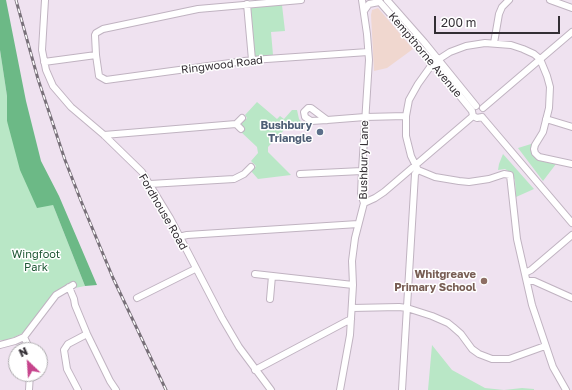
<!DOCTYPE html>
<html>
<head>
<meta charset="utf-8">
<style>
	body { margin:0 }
	#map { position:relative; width:572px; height:390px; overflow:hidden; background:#efe2f0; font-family:"Golos Text",sans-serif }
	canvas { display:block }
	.north { position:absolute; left:8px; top:342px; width:40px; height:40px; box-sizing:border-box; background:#fff; border:1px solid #adabae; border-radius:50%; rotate:335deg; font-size:11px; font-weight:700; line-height:16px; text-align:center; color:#332e34 }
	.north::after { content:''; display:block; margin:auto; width:14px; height:18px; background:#c6448c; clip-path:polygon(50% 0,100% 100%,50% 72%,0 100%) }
	.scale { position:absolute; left:434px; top:16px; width:126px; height:18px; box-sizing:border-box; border:2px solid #332e34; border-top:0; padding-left:5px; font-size:12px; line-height:14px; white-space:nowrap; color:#332e34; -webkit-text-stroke:3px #fff; paint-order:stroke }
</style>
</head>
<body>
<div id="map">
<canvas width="572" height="390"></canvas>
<div class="north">N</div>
<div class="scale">200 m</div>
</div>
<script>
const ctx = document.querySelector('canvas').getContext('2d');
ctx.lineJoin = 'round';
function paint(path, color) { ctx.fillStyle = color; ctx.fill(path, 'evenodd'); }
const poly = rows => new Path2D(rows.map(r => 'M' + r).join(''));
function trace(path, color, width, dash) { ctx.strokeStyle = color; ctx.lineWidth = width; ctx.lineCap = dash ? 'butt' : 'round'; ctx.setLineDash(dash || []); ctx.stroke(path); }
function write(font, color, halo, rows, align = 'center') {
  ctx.font = font + ' "Golos Text",sans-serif'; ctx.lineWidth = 3; ctx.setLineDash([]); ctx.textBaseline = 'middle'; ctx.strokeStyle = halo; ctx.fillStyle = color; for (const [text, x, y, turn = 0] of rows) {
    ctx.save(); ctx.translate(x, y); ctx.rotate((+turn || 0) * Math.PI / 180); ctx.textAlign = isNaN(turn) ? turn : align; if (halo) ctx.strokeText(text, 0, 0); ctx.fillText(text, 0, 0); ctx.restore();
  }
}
paint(poly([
	[378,8,413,49,387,68,374,71,371,15,372,10]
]), '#f0d7cf');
paint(poly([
	[282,5,285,31,271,32,273,55,256,57,253,53,250,10,252,7],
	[0,50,7,96,7,121,53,205,85,286,75,288,73,283,56,291,23,333,8,340,0,340],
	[257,102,277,119,280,116,284,119,292,110,297,110,299,119,304,125,296,128,285,129,268,147,268,152,291,175,258,179,251,171,256,166,251,161,258,153,257,147,240,131,242,123,247,118,245,115],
	[531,144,531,153,537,159,556,164,543,181,518,148],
	[503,154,534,189,516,197,515,180,510,172,505,169,498,170,499,164],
	[432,345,452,370,485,388,504,390,522,388,534,389,534,390,428,390]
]), '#b9e7c6');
paint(poly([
	[0,0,6,0,26,101,41,161,59,196,97,285,85,286,53,205,37,208,20,170,7,121,7,96,0,50]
]), '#6cb986');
const minor = poly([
	[45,0,42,50,46,70,53,86,71,107,104,135,142,172,170,218,222,318,239,347,271,390],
	[378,0,429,58,472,111,473,116,477,118,482,117],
	[387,0,424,42,476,106],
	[550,0,572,8],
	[247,4,252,60],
	[364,11,369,4,379,2],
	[494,43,499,14,502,7,509,0],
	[96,55,99,76,106,80,252,60,368,52],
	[44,62,96,55,95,35,96,33,103,29,198,9,301,0],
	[483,108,572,32],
	[482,117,572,223],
	[546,119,572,127],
	[327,120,311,108,308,108,304,112,305,117,311,121,327,120,365,117,406,116],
	[241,129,236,124,242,118],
	[104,135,236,124],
	[300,174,362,171],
	[150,184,234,179,244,174,251,167],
	[364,203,375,198,384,192,473,116],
	[179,237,187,235,358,224],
	[525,273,531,270,572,235],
	[255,274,353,285],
	[527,281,534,281,572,298],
	[69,287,74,299,75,305,87,334,110,381,116,390],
	[137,298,195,269],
	[270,299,272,276],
	[352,308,399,307,407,308,432,316,448,323,453,327,461,334,472,349,479,354,492,359,509,359,545,346],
	[24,337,56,295,73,285],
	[0,345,15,341,24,337,30,350],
	[255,370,351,319],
	[29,390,30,374],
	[78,390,67,369,64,350,68,344,87,334],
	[340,390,350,335,353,285,352,261,355,238,364,203,361,194,362,171,369,60,367,34,362,0],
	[402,390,415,174,418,170],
	[566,390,553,367,532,305,517,239,510,175,504,174,489,179,469,182,459,181,435,177,418,170,411,156,406,136,406,116,409,100,418,84,433,63,450,52,466,46,485,43,511,45,523,49,534,54,540,59,547,76,550,87,549,108,543,132,535,145,534,149,535,153,539,157,572,164]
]);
trace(minor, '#c0b3c1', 8);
trace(minor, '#fff', 6);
const rail = poly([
	[16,0,38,79,65,160,81,201,113,278,166,390]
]);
trace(rail, '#787079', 3);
trace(rail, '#fff', 1.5, [4.5]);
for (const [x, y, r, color] of [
	[320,132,4,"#5c6f8a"],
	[484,281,4,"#8d6e63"]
]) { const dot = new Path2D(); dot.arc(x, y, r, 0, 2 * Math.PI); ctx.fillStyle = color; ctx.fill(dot); trace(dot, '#fff', 1.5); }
write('11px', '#332e34', '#fff', [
	["Kempthorne Avenue",425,55,50],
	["Ringwood Road",222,65,-7],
	["Bushbury Lane",364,160,-89],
	["Fordhouse Road",163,212,60]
]);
write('bold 11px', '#4e5e75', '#fff', [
	["Bushbury",312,126],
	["Triangle",312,139]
], 'right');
write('11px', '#205836', '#fff', [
	["Wingfoot",36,255],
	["Park",36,268]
]);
write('bold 11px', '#785e54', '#fff', [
	["Whitgreave",476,275],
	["Primary School",476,288]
], 'right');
</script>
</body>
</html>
